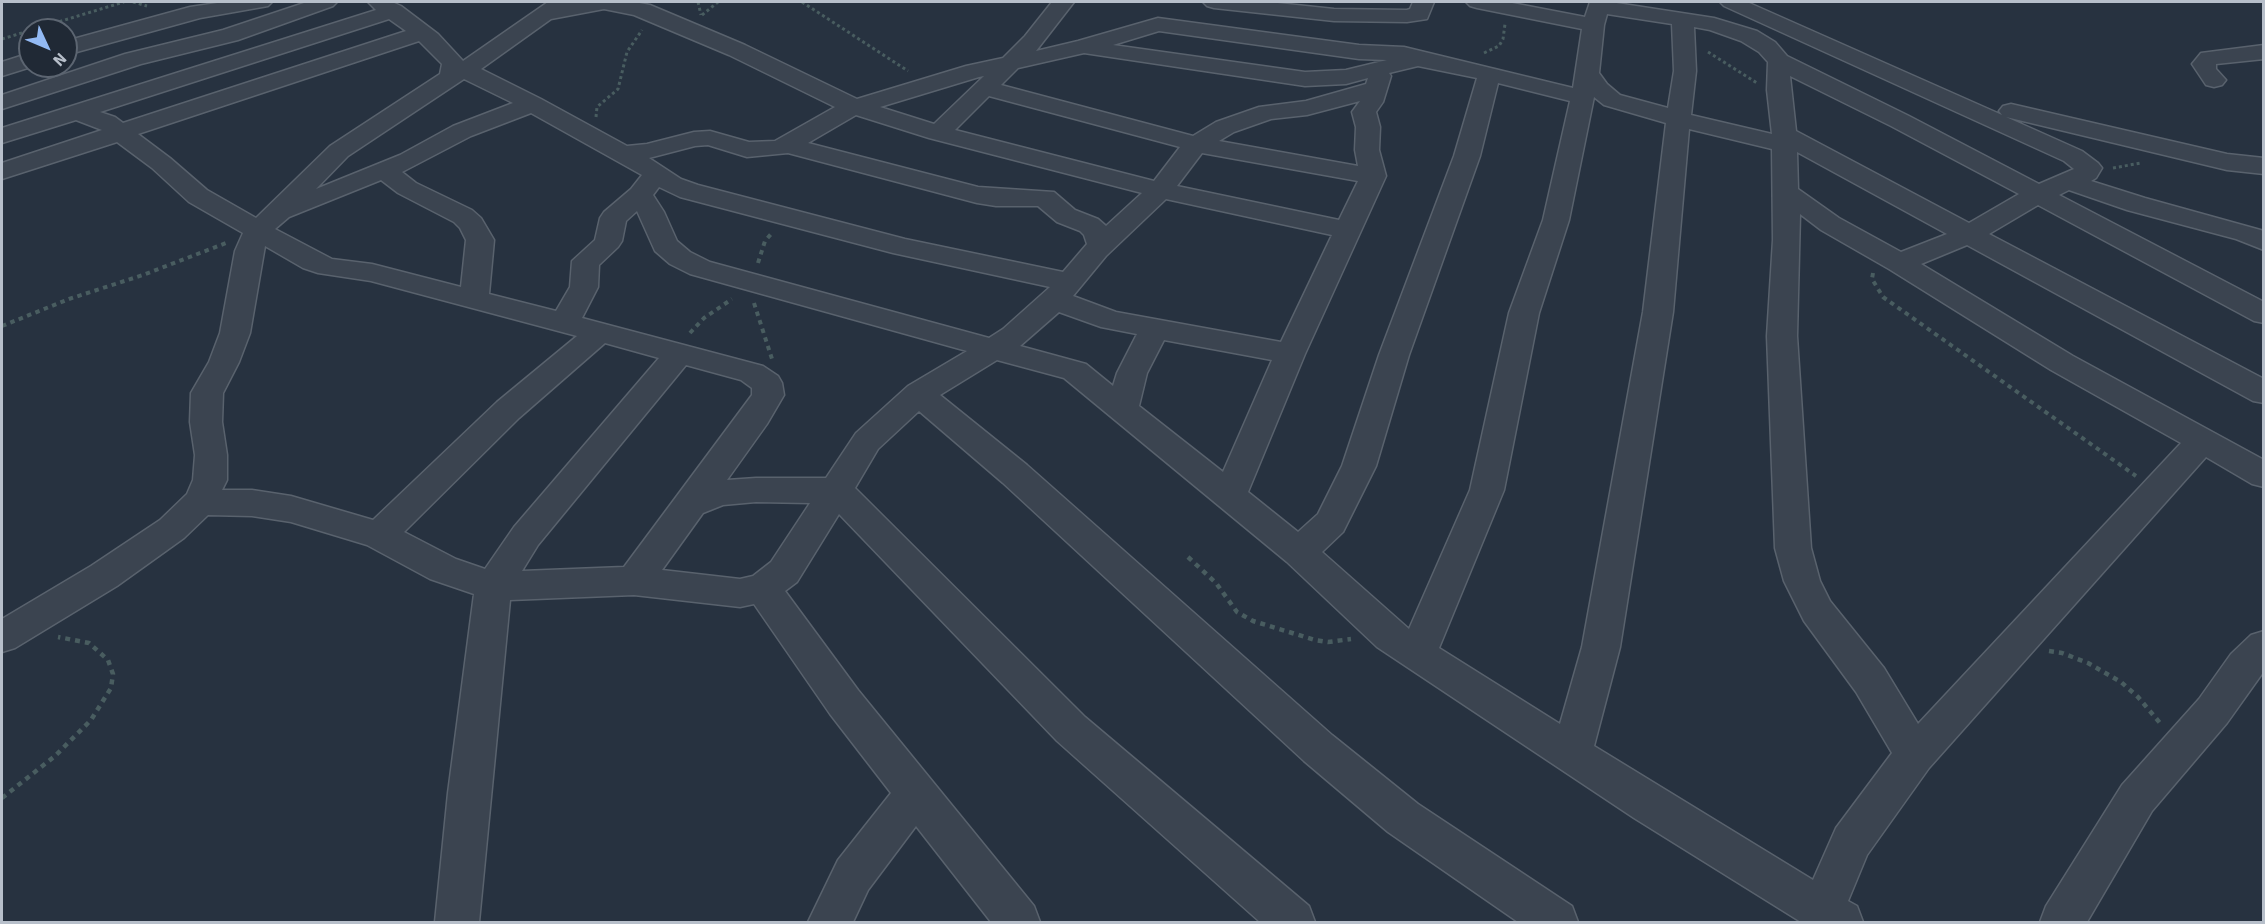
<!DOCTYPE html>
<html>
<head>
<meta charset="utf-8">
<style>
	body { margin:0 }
	#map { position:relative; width:2265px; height:924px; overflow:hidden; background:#273240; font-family:Signika,sans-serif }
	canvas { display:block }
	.frame { position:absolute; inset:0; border:3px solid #b7bfca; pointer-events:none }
	.north { position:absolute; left:18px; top:18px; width:60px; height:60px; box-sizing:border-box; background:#202935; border:2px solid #5c6571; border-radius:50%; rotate:134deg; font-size:16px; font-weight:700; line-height:24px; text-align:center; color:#b7bfca }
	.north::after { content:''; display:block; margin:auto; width:21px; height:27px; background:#93baf4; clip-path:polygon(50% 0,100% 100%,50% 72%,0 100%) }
</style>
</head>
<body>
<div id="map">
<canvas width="2265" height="924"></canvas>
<div class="frame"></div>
<div class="north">N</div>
</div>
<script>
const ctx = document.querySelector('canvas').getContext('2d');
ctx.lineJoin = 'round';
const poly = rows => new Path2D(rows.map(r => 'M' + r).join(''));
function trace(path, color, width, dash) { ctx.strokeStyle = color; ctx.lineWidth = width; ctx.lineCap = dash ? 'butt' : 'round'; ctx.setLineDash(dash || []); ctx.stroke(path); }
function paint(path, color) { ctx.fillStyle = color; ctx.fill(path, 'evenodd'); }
const minor = poly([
	[224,2,272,2,268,6,200,18,66,55,66,41,190,7,224,2],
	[307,2,337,2,333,6,238,40,141,64,2,109,2,95,125,54,223,30,307,2],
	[368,2,392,2,401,6,438,34,463,61,548,2,634,2,650,5,745,45,857,99,966,66,1003,58,1025,36,1052,2,1074,2,1036,51,1078,41,1158,18,1359,45,1404,47,1573,88,1582,29,1477,8,1470,6,1466,2,1507,2,1585,17,1590,2,1610,2,1714,18,1757,31,1775,42,1787,56,1909,116,2039,184,2074,169,2064,161,1724,6,1720,2,1747,2,2002,115,1999,111,2003,106,2011,104,2227,154,2264,158,2264,174,2227,170,2006,117,2082,151,2098,163,2102,168,2096,178,2091,181,2145,198,2264,231,2264,250,2236,239,2127,210,2069,190,2059,195,2264,302,2264,323,2254,321,2038,205,1989,234,2264,379,2264,403,2253,401,1967,245,1921,264,2073,356,2264,460,2264,487,2252,484,2206,457,1929,768,1867,855,1848,901,1857,906,1863,922,1801,922,1634,818,1377,647,1287,562,1064,378,997,360,940,395,1027,465,1332,735,1418,804,1572,906,1578,922,1518,922,1388,832,1304,761,1003,483,919,411,878,449,855,488,1085,717,1309,906,1315,922,1260,922,1057,741,839,514,797,582,785,591,858,690,1034,906,1040,922,991,922,916,826,868,890,853,922,808,922,838,860,891,793,830,714,754,604,740,607,634,595,510,600,479,922,435,922,448,793,474,594,430,579,367,545,291,522,252,516,208,515,184,538,117,586,15,648,2,652,2,619,91,566,160,520,187,494,193,480,195,455,190,422,191,393,209,362,220,333,235,251,243,233,189,202,152,168,117,142,2,179,2,163,102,130,76,120,2,143,2,128,376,10,368,2],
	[604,9,634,15,729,55,835,107,775,141,749,142,710,131,694,132,647,144,627,146,541,99,481,69,551,19,604,9],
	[1607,14,1672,24,1674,71,1668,108,1620,95,1607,84,1599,73,1604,25,1607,14],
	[389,19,406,31,123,123,115,117,100,112,389,19],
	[1694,27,1710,30,1741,41,1759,52,1768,62,1767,90,1772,134,1691,115,1696,71,1694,27],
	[1159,31,1359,59,1387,60,1346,70,1305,72,1113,45,1159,31],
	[419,41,442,64,440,74,330,146,256,218,207,190,170,158,138,134,419,41],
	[1084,53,1305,86,1346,84,1368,78,1366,84,1306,101,1259,107,1216,122,1193,136,1001,85,1018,68,1084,53],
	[1418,66,1477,78,1454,156,1379,355,1342,466,1318,514,1298,532,1248,492,1305,354,1386,176,1379,150,1380,127,1376,112,1383,102,1391,76,1389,73,1418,66],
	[984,76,934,124,880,107,979,77,984,76],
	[1790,76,1891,126,2019,194,1969,223,1796,131,1790,76],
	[464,79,513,103,453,126,400,155,316,189,348,156,464,79],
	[1498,83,1570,101,1543,220,1509,313,1470,490,1409,629,1322,552,1343,532,1376,466,1409,355,1480,156,1498,83],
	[989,96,1180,147,1154,181,955,130,989,96],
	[1594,97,1604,105,1666,123,1643,312,1582,647,1560,724,1439,648,1504,490,1539,313,1569,220,1594,97],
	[1360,101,1352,112,1356,127,1355,150,1358,166,1219,141,1234,132,1271,119,1307,115,1360,101],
	[531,113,642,175,631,189,604,212,600,218,595,240,572,261,570,287,556,311,489,294,494,240,481,218,472,210,416,183,402,172,471,136,531,113],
	[856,115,929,138,1142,193,1106,226,1098,219,1075,210,1054,192,978,187,808,143,856,115],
	[1689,129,1772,149,1773,240,1767,336,1775,548,1784,581,1804,621,1856,692,1892,753,1836,828,1813,880,1594,746,1620,647,1673,312,1689,129],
	[708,145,747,157,788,153,977,203,996,206,1038,206,1057,222,1080,231,1084,235,1087,244,1063,272,905,239,698,185,681,179,649,158,695,146,708,145],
	[1797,152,1947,234,1901,252,1839,218,1798,189,1797,152],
	[1202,153,1358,181,1339,220,1177,186,1202,153],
	[381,180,398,193,454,222,460,228,466,240,461,287,372,264,332,259,275,229,289,217,381,180],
	[659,187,680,197,893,253,1050,287,1003,329,989,338,710,262,690,252,677,241,664,212,653,195,659,187],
	[1166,199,1332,235,1281,342,1116,312,1073,296,1106,256,1166,199],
	[637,211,655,251,670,264,690,274,967,351,908,386,856,433,826,478,756,478,727,480,767,424,784,395,782,383,778,376,763,366,582,318,598,287,599,265,618,247,622,241,626,221,637,211],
	[1800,214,1821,230,1889,269,2051,370,2181,443,1918,724,1884,668,1830,601,1820,581,1811,548,1797,336,1800,214],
	[265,246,303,268,318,273,371,281,577,336,497,402,373,520,291,496,252,490,222,490,227,480,227,455,222,422,223,393,239,362,250,333,265,246],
	[1059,312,1101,327,1137,334,1117,373,1113,386,1086,364,1020,346,1059,312],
	[1164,340,1272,360,1223,472,1139,406,1147,373,1164,340],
	[605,343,659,358,514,527,485,569,456,559,404,532,519,418,605,343],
	[686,365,741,380,752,388,752,395,624,567,522,571,538,545,686,365],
	[756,502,810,503,771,562,753,576,740,579,662,570,703,513,723,505,756,502],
	[1203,2,1268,2,1334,9,1407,10,1410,9,1413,2,1434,2,1427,19,1407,22,1334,21,1214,8,1207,6,1203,2],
	[2264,45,2264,59,2216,64,2216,69,2226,80,2222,85,2214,87,2206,85,2192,64,2201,53,2264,45],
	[30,53,30,66,34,66,2,76,2,62,30,53],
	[2264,631,2264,671,2227,723,2152,811,2087,922,2040,922,2046,906,2122,785,2199,699,2231,654,2251,635,2264,631]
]);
trace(minor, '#59626d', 3);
trace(poly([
	[133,2,147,6],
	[698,2,701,15],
	[802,2,908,71],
	[702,15,718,2],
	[2,39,124,2],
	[1708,52,1757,83],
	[1484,53,1499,46,1503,39,1505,24],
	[596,117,597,107,618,89,627,52,642,30],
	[2113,168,2141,163]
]), '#495d60', 3, [3, 3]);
trace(poly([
	[758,263,765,241,772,233],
	[1873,273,1872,279,1883,297,2136,476],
	[754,303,772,359],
	[2,326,69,299,143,275,226,243],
	[690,333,704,318,732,299]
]), '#495d60', 4, [4.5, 4.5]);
trace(poly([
	[1188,557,1216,583,1237,612,1253,621,1315,640,1328,642,1351,639],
	[2049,651,2062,653,2088,663,2121,682,2138,697,2160,723],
	[2,798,55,756,91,720,111,688,113,674,108,660,89,643,58,637]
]), '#495d60', 4.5, [5, 5]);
paint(minor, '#3b4450');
</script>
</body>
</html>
